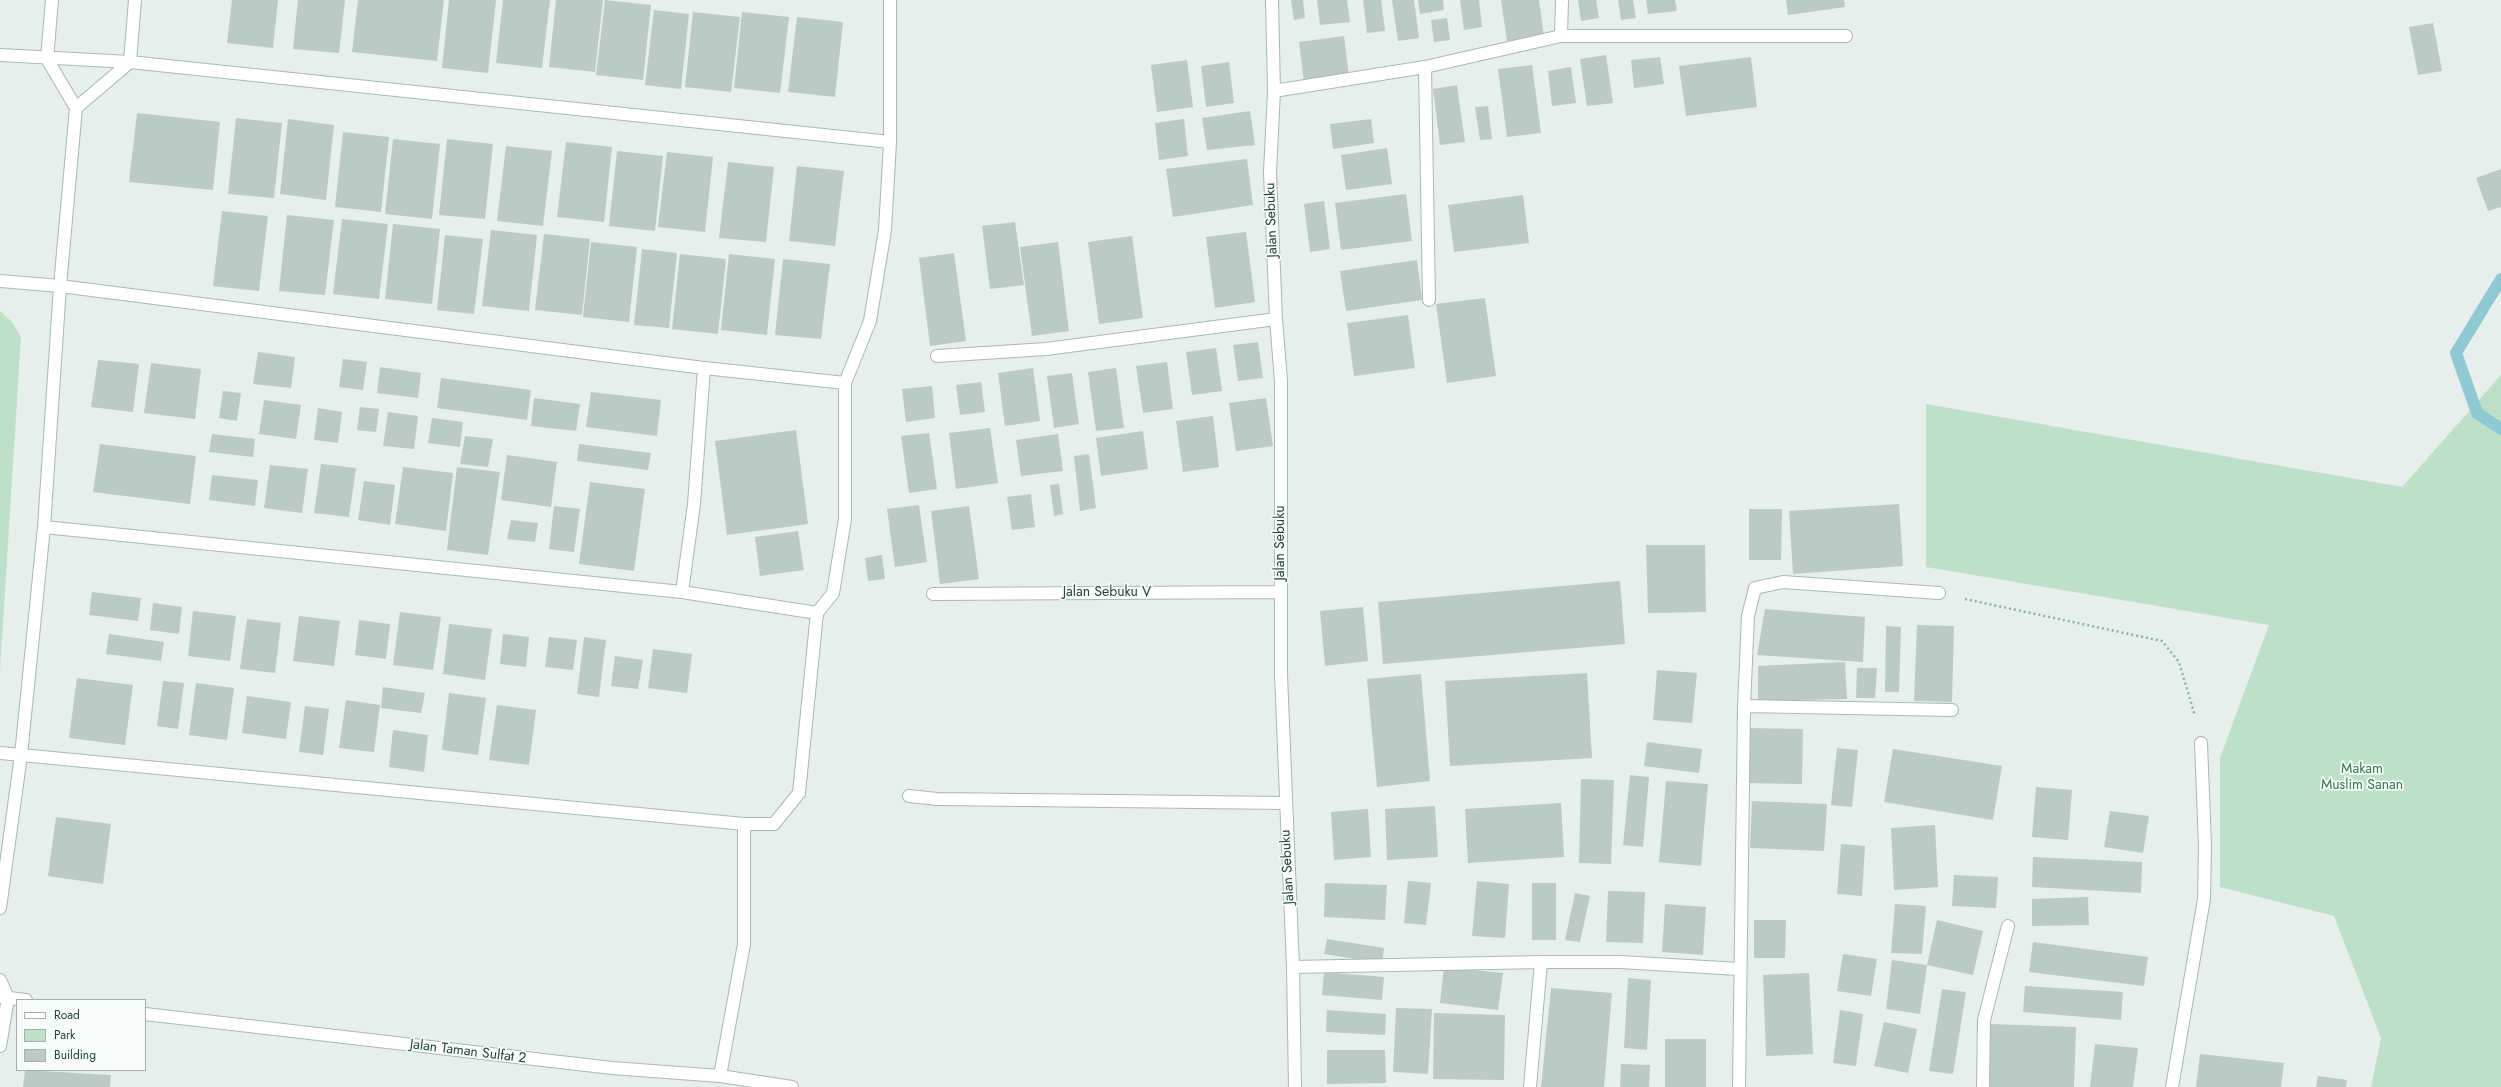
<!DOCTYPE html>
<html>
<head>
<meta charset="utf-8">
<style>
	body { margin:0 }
	#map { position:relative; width:2501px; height:1087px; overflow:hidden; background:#e6efeb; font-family:Jost,sans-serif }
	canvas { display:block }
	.legend { position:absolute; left:16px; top:999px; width:130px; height:72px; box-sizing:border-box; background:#f7fbf9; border:1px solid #a3b1ad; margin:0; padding:5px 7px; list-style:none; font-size:12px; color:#24423a }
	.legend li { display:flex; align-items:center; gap:8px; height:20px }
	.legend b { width:20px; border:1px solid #a3b1ad }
</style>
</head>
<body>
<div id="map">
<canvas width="2501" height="1087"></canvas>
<ul class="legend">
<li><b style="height:5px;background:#fff"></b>Road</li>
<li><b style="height:11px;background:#bfe0c8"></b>Park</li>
<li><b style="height:11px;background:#bbcac4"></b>Building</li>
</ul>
</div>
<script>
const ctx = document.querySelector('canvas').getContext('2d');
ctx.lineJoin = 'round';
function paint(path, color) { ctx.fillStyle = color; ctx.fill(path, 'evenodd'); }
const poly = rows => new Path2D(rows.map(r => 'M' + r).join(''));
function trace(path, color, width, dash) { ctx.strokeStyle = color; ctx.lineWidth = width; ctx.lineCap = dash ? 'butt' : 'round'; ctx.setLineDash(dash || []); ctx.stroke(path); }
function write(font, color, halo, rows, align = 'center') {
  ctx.font = font + ' Jost,sans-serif'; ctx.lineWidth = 3.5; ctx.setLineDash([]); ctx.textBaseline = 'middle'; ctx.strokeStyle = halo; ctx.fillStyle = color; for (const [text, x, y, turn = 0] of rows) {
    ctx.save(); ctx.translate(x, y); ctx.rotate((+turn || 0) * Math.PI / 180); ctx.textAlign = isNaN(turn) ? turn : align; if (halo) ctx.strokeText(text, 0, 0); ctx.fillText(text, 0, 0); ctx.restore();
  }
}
paint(poly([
	[0,311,12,322,21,337,0,670],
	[2501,375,2501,1087,2371,1087,2381,1038,2334,916,2220,887,2220,758,2269,625,1926,567,1926,404,2402,487]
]), '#bfe0c8');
trace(poly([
	[2501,279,2456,353,2477,413,2501,429]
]), '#8ec9d4', 12);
paint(poly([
	[232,0,278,0,273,48,227,43],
	[298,0,345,0,339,53,293,49],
	[358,0,444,0,437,61,352,52],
	[449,0,496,0,488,73,442,68],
	[503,0,550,0,542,68,496,63],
	[556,0,603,0,595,72,549,67],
	[605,0,651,5,643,80,596,75],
	[1291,0,1303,0,1305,18,1294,20],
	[1317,0,1347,0,1350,22,1320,25],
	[1363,0,1381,0,1385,31,1367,33],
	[1392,0,1414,0,1419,38,1398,41],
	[1418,0,1443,0,1444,10,1420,14],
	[1460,0,1479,0,1482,27,1464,30],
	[1501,0,1539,0,1544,36,1507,41],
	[1578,0,1596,0,1599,18,1581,21],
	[1618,0,1633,0,1636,18,1621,20],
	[1646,0,1675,0,1677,11,1648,14],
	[1786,0,1844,0,1845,7,1788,15],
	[654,10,689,14,681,89,645,85],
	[693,12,740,17,731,92,685,87],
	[742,12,789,17,780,93,734,88],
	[797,17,843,22,835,97,788,92],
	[1447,18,1450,40,1434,42,1431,20],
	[2433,23,2442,71,2418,75,2409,27],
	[1344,36,1349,76,1304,82,1299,42],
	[1606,55,1613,103,1587,106,1580,59],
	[1660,57,1664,84,1634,88,1631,60],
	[1751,57,1757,107,1686,116,1679,66],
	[1187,60,1193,107,1157,112,1151,65],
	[1229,62,1234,103,1206,107,1201,66],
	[1532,65,1541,133,1507,137,1498,69],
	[1571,67,1576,103,1552,106,1548,71],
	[1457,85,1465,142,1440,145,1433,89],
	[1488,106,1492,139,1480,140,1475,107],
	[1250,111,1255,145,1207,150,1202,118],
	[137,113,220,122,213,190,129,182],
	[236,118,282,123,274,198,228,194],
	[288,119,334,125,326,200,280,194],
	[1184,119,1188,156,1159,160,1155,123],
	[1371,119,1374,143,1333,149,1330,124],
	[343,132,389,137,381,212,335,207],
	[393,139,440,144,432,219,385,214],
	[447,139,493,144,485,219,439,215],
	[566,142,612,147,604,222,557,217],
	[506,146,552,151,543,226,497,221],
	[1387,148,1392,184,1346,190,1341,155],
	[617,151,663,156,655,231,609,226],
	[667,152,713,157,705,232,658,227],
	[1247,159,1253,205,1173,217,1166,169],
	[728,162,774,167,766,242,719,238],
	[797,166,844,171,835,246,789,241],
	[2501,169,2501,207,2488,211,2476,178],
	[1406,194,1412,241,1341,250,1335,203],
	[1523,195,1529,243,1454,252,1448,205],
	[1324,201,1330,249,1310,252,1304,204],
	[222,211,268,216,259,291,213,286],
	[287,215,334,220,325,295,279,291],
	[342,219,388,224,379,299,333,294],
	[1015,222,1024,285,990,289,982,226],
	[393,224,440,229,432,304,385,299],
	[491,230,537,235,529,311,482,306],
	[1246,232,1255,302,1215,308,1206,237],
	[544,234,590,239,582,315,535,310],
	[445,235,483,239,474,314,437,310],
	[1132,236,1143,318,1099,324,1088,242],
	[591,242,637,247,629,322,583,317],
	[1058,242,1069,331,1032,336,1020,247],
	[642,249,677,253,669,328,634,325],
	[954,253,966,341,930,346,919,258],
	[680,254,726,259,718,334,672,329],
	[729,254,775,259,767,335,721,330],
	[783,259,830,264,821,339,775,335],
	[1417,260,1422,300,1346,311,1340,271],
	[1485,298,1496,376,1447,383,1436,304],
	[1408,315,1415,368,1354,376,1347,323],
	[1258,342,1263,378,1238,381,1233,345],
	[1216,348,1222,391,1192,395,1186,352],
	[258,352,295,357,291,388,253,384],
	[343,359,367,362,363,390,339,387],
	[98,360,139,364,133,412,91,407],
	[1167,362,1173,409,1143,413,1136,366],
	[151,363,201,369,195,419,144,413],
	[380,367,421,373,418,398,377,393],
	[1033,368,1040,421,1005,426,998,373],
	[1116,368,1124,428,1096,431,1088,372],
	[1072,373,1079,424,1054,428,1047,376],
	[441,378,531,390,527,420,437,408],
	[981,382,985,412,960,415,956,385],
	[932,386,935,418,906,422,902,389],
	[223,391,241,393,237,421,219,418],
	[591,392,661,400,657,436,586,427],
	[534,398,580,404,576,431,531,426],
	[1266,398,1273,446,1236,451,1229,403],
	[264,400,301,405,296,439,259,434],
	[360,407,379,409,376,432,357,430],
	[318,408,342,412,338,443,314,440],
	[388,412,418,416,414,449,383,446],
	[1213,416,1219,467,1183,472,1176,421],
	[432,418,463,422,460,447,428,443],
	[990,428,998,483,956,489,949,433],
	[796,430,808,524,727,535,715,441],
	[1143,431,1148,469,1101,476,1096,438],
	[929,433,937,489,909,493,901,436],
	[212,434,255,439,253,457,209,452],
	[1058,434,1063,471,1021,476,1016,440],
	[465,436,493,439,488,467,460,464],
	[100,444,196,456,190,504,93,492],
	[579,444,651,453,648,470,577,461],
	[1089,454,1096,508,1080,511,1074,456],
	[507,455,557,462,551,507,501,500],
	[321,464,356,468,349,517,314,513],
	[270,465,308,469,302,513,264,508],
	[403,467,453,473,446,531,395,524],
	[457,467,500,472,488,555,447,550],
	[212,475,258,480,255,506,209,500],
	[364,481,395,485,390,525,358,520],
	[590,482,645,489,634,571,579,564],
	[1059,484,1063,514,1054,516,1050,485],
	[1031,494,1035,527,1012,530,1007,497],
	[1899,504,1903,566,1793,574,1789,511],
	[919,505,927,562,895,567,887,509],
	[554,506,580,509,574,552,549,549],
	[969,506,979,579,940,584,931,511],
	[1749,509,1782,509,1781,560,1749,560],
	[511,520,538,523,535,542,507,539],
	[798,531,804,570,760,576,755,537],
	[1646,545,1705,545,1706,612,1648,613],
	[882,555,885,579,868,581,865,558],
	[1620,581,1625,644,1383,664,1378,602],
	[92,592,141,598,138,621,89,615],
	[153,603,182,607,179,634,150,630],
	[1363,607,1368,661,1325,666,1320,611],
	[1765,609,1865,617,1863,662,1757,655],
	[193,611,236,616,230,661,188,656],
	[400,612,441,617,433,670,393,665],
	[299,616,340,621,334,666,293,661],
	[247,619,281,623,275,673,240,669],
	[359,620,390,624,386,659,355,655],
	[449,624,492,629,485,680,443,674],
	[1917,625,1954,626,1952,702,1914,701],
	[1886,626,1901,627,1899,692,1885,692],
	[109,634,164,642,161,661,106,654],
	[503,634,529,637,526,667,500,664],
	[549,637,577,640,573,670,545,667],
	[584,637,606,640,599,697,577,694],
	[653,649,692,654,687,693,648,688],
	[615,656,643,660,638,689,611,686],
	[1845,662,1847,699,1758,701,1758,666],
	[1857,668,1877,668,1875,698,1856,698],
	[1657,670,1697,673,1692,723,1653,720],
	[1587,673,1592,758,1450,766,1445,681],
	[1421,674,1430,781,1377,787,1367,679],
	[77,678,133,685,125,745,69,738],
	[163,681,184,683,178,729,157,726],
	[196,683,234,688,227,740,189,735],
	[383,687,425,693,421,713,381,708],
	[449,693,486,698,478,755,442,750],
	[247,696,291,702,286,739,242,733],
	[346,700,380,705,374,752,339,748],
	[497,705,536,710,529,765,489,760],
	[305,706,329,709,323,755,299,752],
	[1745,728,1803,729,1802,784,1744,783],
	[393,730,428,735,424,772,389,767],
	[1647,742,1702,749,1699,773,1644,766],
	[1837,748,1858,750,1852,807,1831,805],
	[1893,749,2002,766,1993,820,1884,802],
	[1630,775,1649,777,1643,847,1623,845],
	[1581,779,1614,780,1611,864,1579,863],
	[1666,781,1708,784,1701,866,1659,862],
	[2036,787,2072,790,2068,840,2032,837],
	[1752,801,1827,804,1824,851,1750,848],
	[1561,803,1564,857,1468,863,1465,809],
	[1435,806,1438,857,1387,860,1385,809],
	[1368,809,1371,857,1334,860,1331,812],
	[2110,811,2149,816,2143,853,2104,847],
	[56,817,111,824,103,884,48,876],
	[1935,825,1938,887,1894,890,1891,828],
	[1841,844,1865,846,1862,896,1837,894],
	[2033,857,2142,862,2141,893,2032,887],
	[1954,875,1998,877,1996,908,1952,906],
	[1408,881,1431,883,1426,925,1404,923],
	[1477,881,1509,884,1505,938,1472,936],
	[1325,883,1387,885,1385,920,1324,917],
	[1532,883,1556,883,1556,940,1532,940],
	[1608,891,1645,892,1643,943,1606,942],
	[1575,893,1590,896,1580,942,1565,940],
	[2088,897,2089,925,2032,926,2032,899],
	[1665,904,1706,907,1703,955,1662,952],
	[1895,904,1926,906,1922,954,1891,953],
	[1754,920,1786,920,1785,958,1754,958],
	[1937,920,1983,931,1973,975,1927,965],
	[1327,939,1384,948,1382,963,1324,954],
	[2033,942,2148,957,2144,986,2029,972],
	[1843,954,1877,959,1871,996,1837,991],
	[1892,960,1927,965,1920,1014,1886,1009],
	[1444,967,1503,973,1498,1010,1440,1003],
	[1324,972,1384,977,1382,1000,1322,995],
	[1809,973,1813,1054,1766,1056,1763,975],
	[1628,978,1651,980,1647,1050,1624,1048],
	[2025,986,2123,992,2121,1020,2023,1012],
	[1551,988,1612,993,1604,1087,1541,1087],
	[1942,989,1966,992,1953,1074,1929,1071],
	[1396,1008,1432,1009,1428,1074,1393,1072],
	[1327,1010,1386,1014,1385,1035,1326,1032],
	[1840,1010,1863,1014,1856,1066,1833,1063],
	[1434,1013,1505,1015,1504,1080,1433,1079],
	[1884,1022,1917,1029,1908,1073,1874,1066],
	[1990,1024,2076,1027,2074,1087,1988,1087],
	[1665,1039,1706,1039,1706,1087,1665,1087],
	[2095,1044,2138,1048,2133,1087,2090,1087],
	[1327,1050,1385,1050,1386,1083,1327,1084],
	[2200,1054,2284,1063,2281,1087,2196,1087],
	[1621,1064,1650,1065,1649,1087,1620,1087],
	[25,1070,111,1075,110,1087,23,1087],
	[2318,1076,2347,1080,2346,1087,2316,1087]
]), '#bbcac4');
const minor = poly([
	[1272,0,1274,91,1270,172,1276,319,1281,381,1281,675,1293,967,1295,1087],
	[1561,36,1562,0],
	[0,55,130,62,890,142],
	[1425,67,1429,300],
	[1274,91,1425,67,1561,36,1846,36],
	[76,108,130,62,135,0],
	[0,281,60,286,704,368,845,383,870,321,885,230,890,142,890,0],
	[937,356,1046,349,1276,319],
	[44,527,682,592,817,613,833,593,845,519,845,383],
	[682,592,694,504,704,368],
	[933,594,1281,592],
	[1744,706,1952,710],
	[0,753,744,824,744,944,720,1076],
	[909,796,937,799,1285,803],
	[744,824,774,824,799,793,817,613],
	[0,908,21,755,44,527,60,286,76,108,47,59,52,0],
	[1293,967,1541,962,1620,962,1739,969],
	[0,980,8,998,0,1046],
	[1,997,26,1000],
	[145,1014,612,1068,720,1076,792,1087],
	[1530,1087,1541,962],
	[1739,1087,1744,706,1748,616,1755,588,1783,582,1939,593],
	[1983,1087,1984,1020,2008,926],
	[2172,1087,2204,899,2205,846,2201,743]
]);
trace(minor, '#a8b8b2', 14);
trace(poly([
	[1965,599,2162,641,2179,662,2195,716]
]), '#86b3a5', 2.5, [2, 3]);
trace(minor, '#fff', 12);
write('14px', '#24423a', '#f7fbf9', [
	["Jalan Sebuku",1272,220,-92],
	["Jalan Sebuku",1281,543,-90],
	["Jalan Sebuku V",1107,593],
	["Jalan Sebuku",1288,867,-93],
	["Jalan Taman Sulfat 2",468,1052,7]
]);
write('14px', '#2d7a4b', '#f7fbf9', [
	["Makam",2362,770],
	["Muslim Sanan",2362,786]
]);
</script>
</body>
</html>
